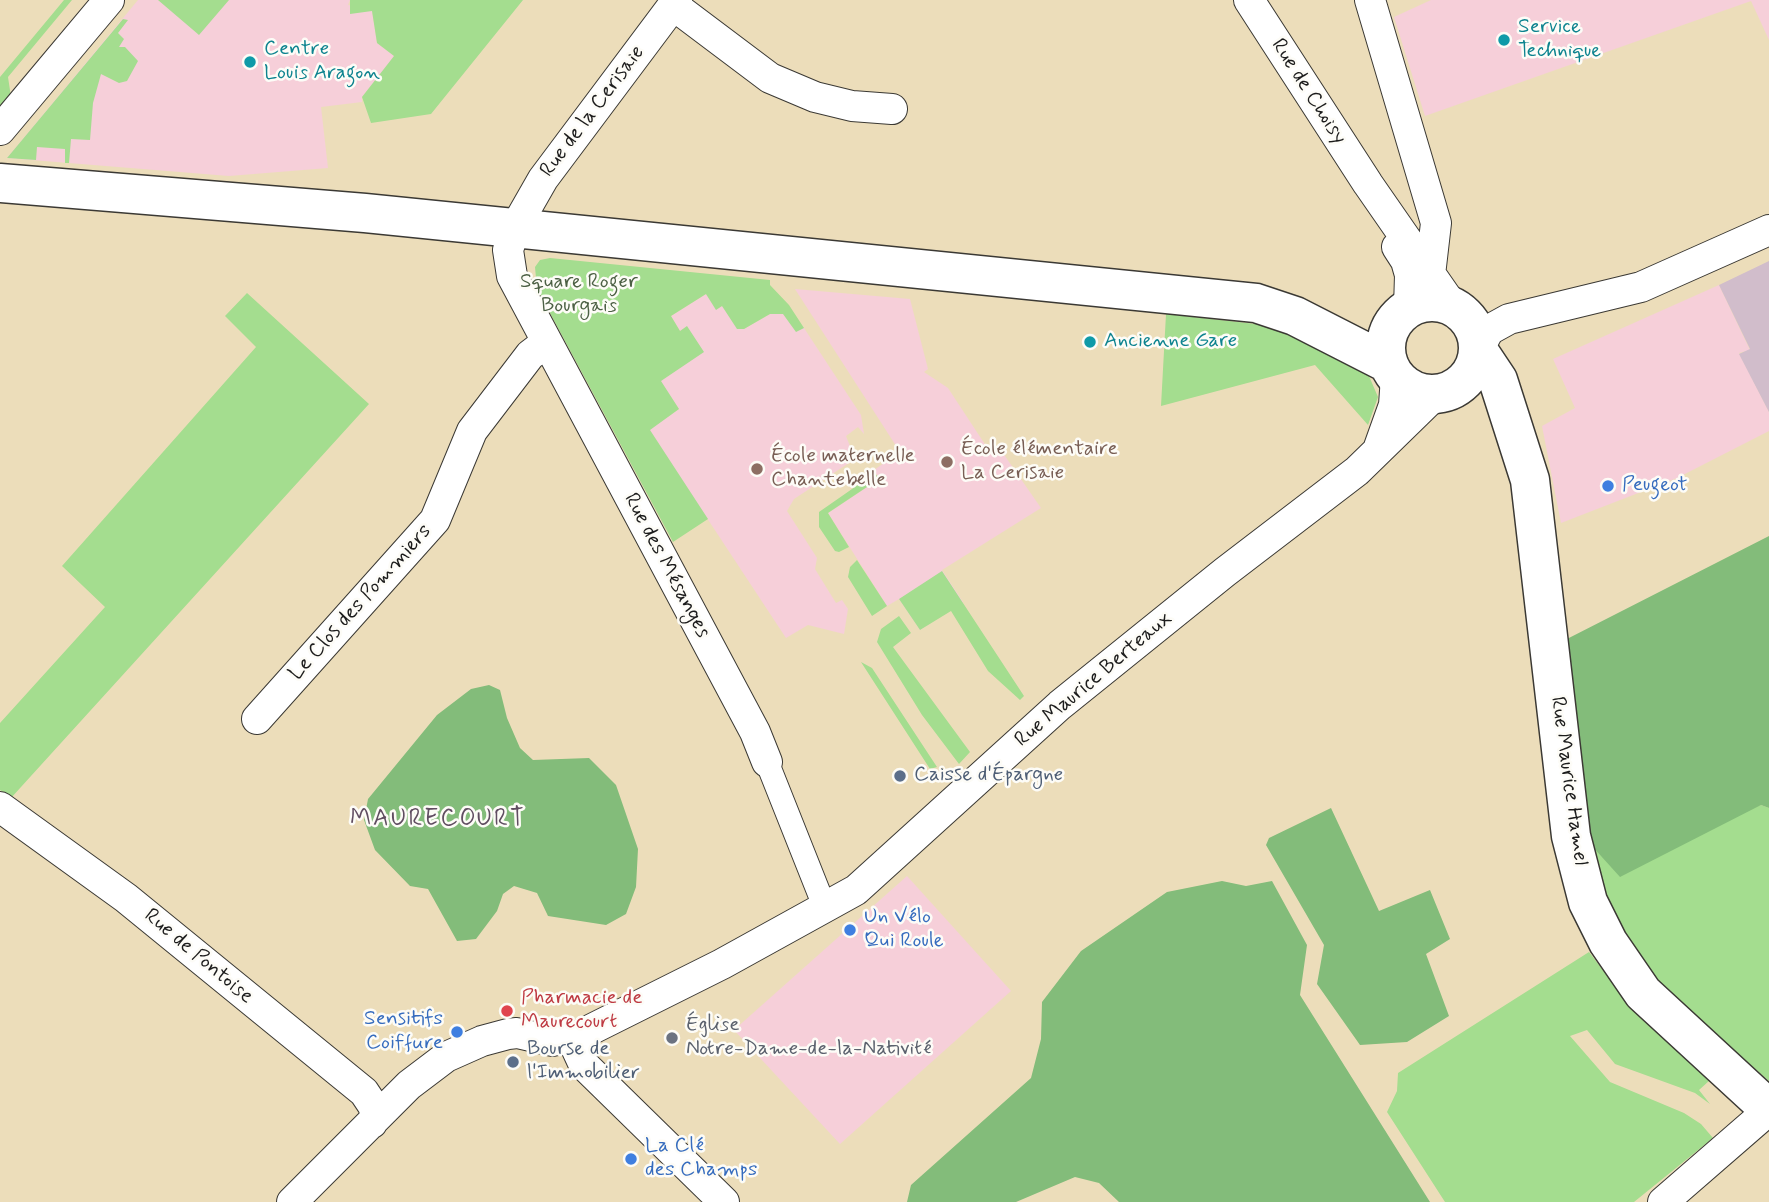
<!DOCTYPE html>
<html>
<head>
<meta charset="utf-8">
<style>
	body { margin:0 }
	canvas { display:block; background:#ecddba }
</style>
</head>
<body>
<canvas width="1769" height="1202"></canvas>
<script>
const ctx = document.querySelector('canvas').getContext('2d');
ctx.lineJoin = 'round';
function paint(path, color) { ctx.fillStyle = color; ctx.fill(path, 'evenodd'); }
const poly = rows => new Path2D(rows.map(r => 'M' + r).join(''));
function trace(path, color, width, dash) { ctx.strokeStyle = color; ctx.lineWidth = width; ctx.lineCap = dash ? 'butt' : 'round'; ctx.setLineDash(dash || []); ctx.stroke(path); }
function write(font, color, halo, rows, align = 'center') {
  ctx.font = font + ' Mynerve,sans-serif'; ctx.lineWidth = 5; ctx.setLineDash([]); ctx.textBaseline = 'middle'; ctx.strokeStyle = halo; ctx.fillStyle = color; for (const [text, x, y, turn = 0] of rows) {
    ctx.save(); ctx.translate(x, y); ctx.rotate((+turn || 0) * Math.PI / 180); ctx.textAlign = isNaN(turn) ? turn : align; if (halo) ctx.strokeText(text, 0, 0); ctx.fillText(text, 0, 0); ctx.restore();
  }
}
paint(poly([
	[138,0,350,0,348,5,372,10,377,43,395,56,362,97,362,102,321,107,328,168,229,176,7,158],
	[1431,0,1769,0,1769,40,1751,1,1425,116,1394,17],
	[1719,285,1750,350,1739,353,1769,412,1769,431,1677,478,1561,523,1542,426,1575,408,1553,359],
	[795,289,910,299,928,369,924,372,948,388,988,449,980,456,998,446,1041,508,942,570,963,602,920,630,899,599,887,606,828,513,879,479,874,470,900,452],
	[706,294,717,309,722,306,744,329,770,314,783,314,804,328,861,415,864,434,858,427,846,436,855,459,794,499,787,511,817,558,815,569,836,603,842,600,848,609,844,634,808,625,786,638,649,430,679,409,660,381,687,327,680,331,671,316],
	[907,876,1011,991,840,1144,734,1030]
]), '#f6cfd9');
paint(poly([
	[1769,261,1769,412,1739,354,1750,349,1719,285]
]), '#d1bdcb');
paint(poly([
	[64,0,72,0,8,77,11,97,0,112,0,77],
	[158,0,229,0,199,35],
	[350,0,523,0,431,114,371,123,362,97,394,56,377,43,372,11,350,14],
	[123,19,128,20,118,33,124,39,119,47,125,47,138,61,127,81,119,83,101,74,93,103,90,140,71,139,69,163,65,163,65,149,37,147,36,160,7,158],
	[550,258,770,280,770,285,789,305,804,328,796,332,783,314,770,314,744,329,737,329,722,306,716,310,706,294,671,316,680,331,687,326,704,352,661,381,679,409,650,430,708,519,673,542,537,289,535,267,540,260],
	[247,293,369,404,11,798,0,790,0,723,105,607,62,566,256,347,225,316],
	[1166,314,1274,326,1355,364,1369,376,1378,397,1368,425,1315,365,1161,406],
	[875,473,879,479,828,513,849,547,839,552,835,551,819,527,819,512],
	[857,560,887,606,872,616,848,577,850,567],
	[942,571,1024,696,1020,700,988,671,951,611,920,630,899,599],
	[899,616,911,633,893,647,970,752,959,764,922,715,877,642,881,629],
	[861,662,872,668,937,767,930,769],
	[1761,805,1769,808,1769,1081,1659,985,1616,929,1592,846],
	[1589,952,1630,1005,1709,1081,1699,1090,1710,1104,1695,1093,1615,1064,1587,1030,1570,1036,1610,1082,1684,1113,1701,1124,1713,1138,1634,1202,1445,1202,1387,1112,1397,1091,1398,1073]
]), '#a4dd8f');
paint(poly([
	[1769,536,1769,808,1761,805,1620,877,1592,846,1563,641],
	[489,685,500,690,507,718,520,748,533,760,589,758,616,785,638,849,636,887,626,914,606,925,548,916,537,893,514,886,503,894,497,911,476,939,457,941,428,889,410,886,375,850,364,820,368,799,437,715,471,689],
	[1331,808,1379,911,1430,890,1450,939,1426,954,1449,1016,1407,1042,1360,1045,1317,984,1324,945,1266,845,1269,838],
	[1222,881,1246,886,1272,881,1307,945,1300,995,1430,1202,1119,1202,1099,1183,1075,1177,1016,1202,907,1202,911,1185,1031,1078,1041,1039,1042,1002,1081,951,1167,892]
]), '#83bc7a');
const pedestrian = poly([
	[767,762,825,908]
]);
const minor = poly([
	[677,0,543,179,515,228,508,250,512,276,755,732,767,762],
	[1249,0,1368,184,1454,308],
	[1370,0,1436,223,1430,275],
	[673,5,770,78,815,97,852,106,892,109],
	[0,130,109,0],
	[1397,247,1406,261,1410,275,1409,308],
	[1478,350,1489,330,1509,319,1641,287,1769,230],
	[1379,447,1394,405,1396,377],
	[257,719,435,520,472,431,530,355,547,342],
	[0,807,126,898,364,1092,374,1107,375,1117,372,1123],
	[572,1039,584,1065,724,1202],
	[292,1202,409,1085,446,1057,482,1041,508,1034,517,1033,552,1041,578,1036,722,964,856,890,1060,705,1225,572,1357,471,1436,394],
	[1663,1202,1769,1110]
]);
const secondary = poly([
	[0,183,365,213,1256,303,1295,316,1389,364],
	'1386 348a46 46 0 1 1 92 0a46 46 0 1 1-92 0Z',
	[1478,350,1498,380,1530,480,1571,836,1588,902,1608,942,1643,993,1769,1109]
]);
trace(pedestrian, '#3b3934', 25);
trace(minor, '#3b3934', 32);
trace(secondary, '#3b3934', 41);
trace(pedestrian, '#fff', 23);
trace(minor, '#fff', 30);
trace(secondary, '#fff', 38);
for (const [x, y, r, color] of [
	[1504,40,7,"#0f9aa8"],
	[250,62,7,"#0f9aa8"],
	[1090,342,7,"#0f9aa8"],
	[947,462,7,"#8d6e63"],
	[757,469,7,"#8d6e63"],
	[1608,486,7,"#3f7fe0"],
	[900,776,7,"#5c6f8a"],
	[850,930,7,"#3f7fe0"],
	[507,1011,7,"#e0444e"],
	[457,1032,7,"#3f7fe0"],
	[672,1038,7,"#6b7280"],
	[513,1062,7,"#5c6f8a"],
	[631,1159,7,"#3f7fe0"]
]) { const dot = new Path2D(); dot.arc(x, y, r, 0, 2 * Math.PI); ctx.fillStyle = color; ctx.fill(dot); trace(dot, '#fdfcf7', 2.5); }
write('21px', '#0d838f', '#fdfcf7', [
	["Service",1518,28],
	["Technique",1518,52],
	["Centre",264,50],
	["Louis Aragon",264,74],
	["Ancienne Gare",1104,342]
], 'left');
write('21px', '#1c1c1c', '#fdfcf7', [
	["Rue de Choisy",1308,92,57],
	["Rue de la Cerisaie",593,112,-53],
	["Rue des Mésanges",666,566,62],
	["Le Clos des Pommiers",361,603,-48],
	["Rue Maurice Berteaux",1094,680,-40],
	["Rue Maurice Hamel",1568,781,82],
	["Rue de Pontoise",198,957,40]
]);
write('21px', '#4c6044', '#fdfcf7', [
	["Square Roger",579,283],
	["Bourgais",579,307]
]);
write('21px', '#785e54', '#fdfcf7', [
	["École élémentaire",961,450],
	["La Cerisaie",961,474],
	["École maternelle",771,457],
	["Chantebelle",771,481]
], 'left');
write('21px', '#366cbe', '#fdfcf7', [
	["Peugeot",1622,486],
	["Un Vélo",864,918],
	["Qui Roule",864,942],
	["Sensitifs",443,1020,"right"],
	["Coiffure",443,1044,"right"],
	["La Clé",645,1147],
	["des Champs",645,1171]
], 'left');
write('21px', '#4e5e75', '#fdfcf7', [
	["Caisse d'Épargne",914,776],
	["Bourse de",527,1050],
	["l'Immobilier",527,1074]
], 'left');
write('21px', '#be3a42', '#fdfcf7', [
	["Pharmacie de",521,999],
	["Maurecourt",521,1023]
], 'left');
write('21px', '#5b616d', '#fdfcf7', [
	["Église",686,1026],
	["Notre-Dame-de-la-Nativité",686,1050]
], 'left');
ctx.letterSpacing = '2px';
write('24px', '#604d61', '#fdfcf7', [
	["MAURECOURT",438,820]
]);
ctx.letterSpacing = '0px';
</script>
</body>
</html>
